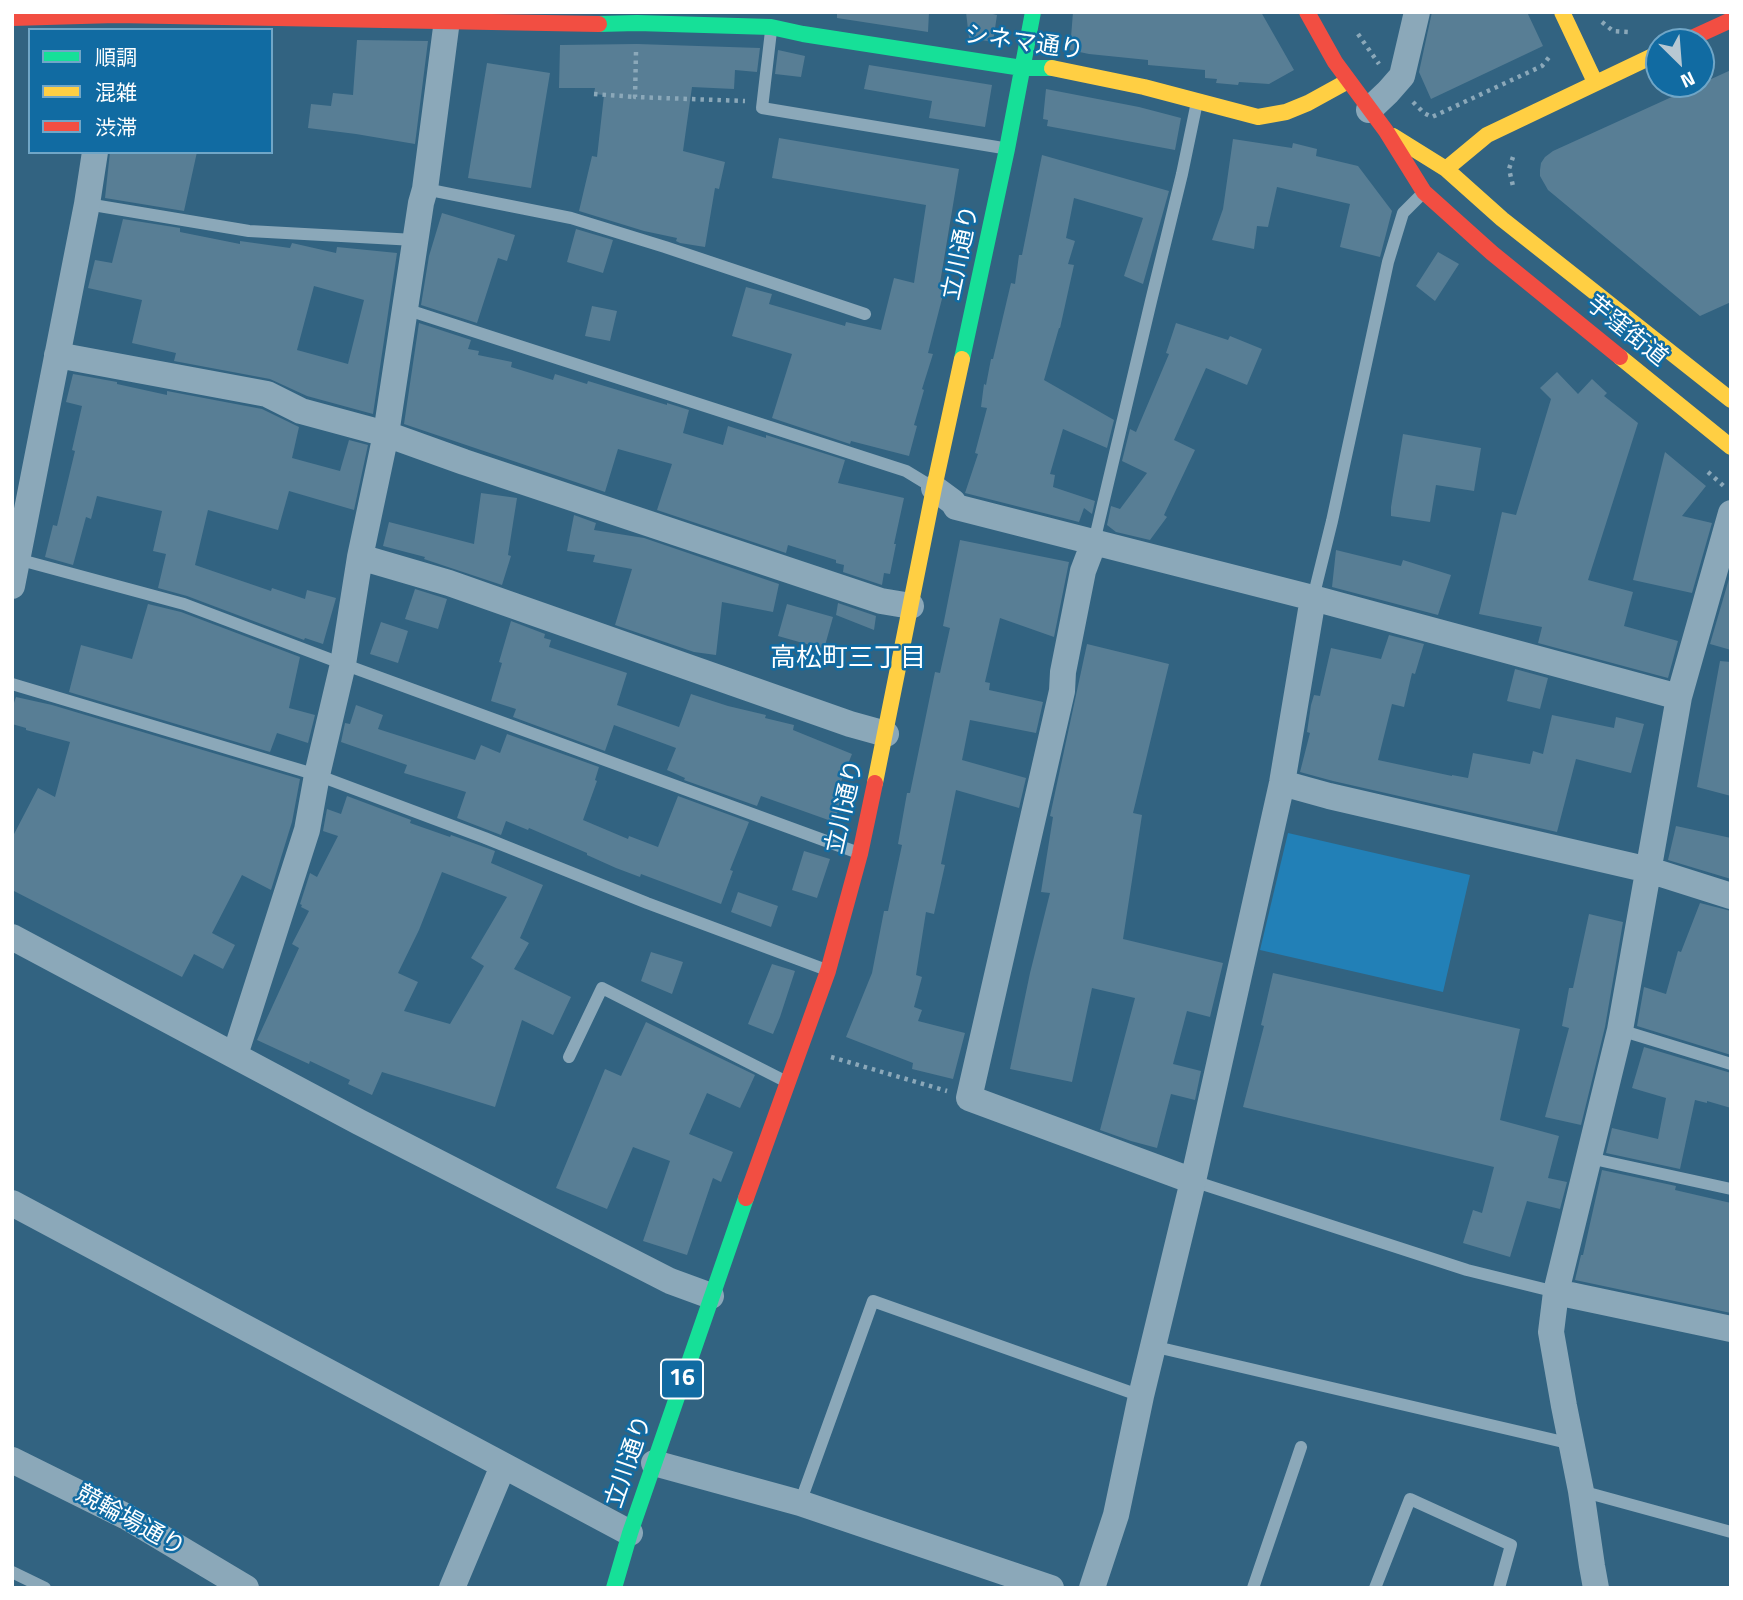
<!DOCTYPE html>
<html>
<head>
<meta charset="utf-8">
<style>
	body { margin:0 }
	#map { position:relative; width:1743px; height:1600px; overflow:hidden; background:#326381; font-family:"Titillium Web","Noto Sans JP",sans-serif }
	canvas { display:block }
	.frame { position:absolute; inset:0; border:14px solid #fff; pointer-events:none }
	.legend { position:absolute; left:28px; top:28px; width:245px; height:126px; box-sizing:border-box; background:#116ba2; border:2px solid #70a6c7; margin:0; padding:9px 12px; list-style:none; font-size:21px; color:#fff }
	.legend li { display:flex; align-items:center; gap:14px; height:35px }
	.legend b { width:35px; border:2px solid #70a6c7 }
	.north { position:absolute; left:1645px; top:28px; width:70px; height:70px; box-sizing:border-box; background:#116ba2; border:2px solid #70a6c7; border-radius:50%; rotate:155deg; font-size:19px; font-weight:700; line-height:28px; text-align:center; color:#fff }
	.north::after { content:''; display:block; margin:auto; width:24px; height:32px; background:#b7c8d3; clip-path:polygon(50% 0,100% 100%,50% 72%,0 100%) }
</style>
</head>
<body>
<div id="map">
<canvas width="1743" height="1600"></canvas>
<div class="frame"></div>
<ul class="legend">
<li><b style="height:9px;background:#16e098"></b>順調</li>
<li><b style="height:9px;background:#ffcf43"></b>混雑</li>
<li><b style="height:9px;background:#f24e42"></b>渋滞</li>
</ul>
<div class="north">N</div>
</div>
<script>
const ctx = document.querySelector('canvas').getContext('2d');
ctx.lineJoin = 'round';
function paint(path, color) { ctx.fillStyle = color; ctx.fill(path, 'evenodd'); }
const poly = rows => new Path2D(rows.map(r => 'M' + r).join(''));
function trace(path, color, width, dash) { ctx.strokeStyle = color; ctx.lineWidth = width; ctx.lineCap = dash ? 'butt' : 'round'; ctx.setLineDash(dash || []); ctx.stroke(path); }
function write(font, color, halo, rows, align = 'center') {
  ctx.font = font + ' "Titillium Web","Noto Sans JP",sans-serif'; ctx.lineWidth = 5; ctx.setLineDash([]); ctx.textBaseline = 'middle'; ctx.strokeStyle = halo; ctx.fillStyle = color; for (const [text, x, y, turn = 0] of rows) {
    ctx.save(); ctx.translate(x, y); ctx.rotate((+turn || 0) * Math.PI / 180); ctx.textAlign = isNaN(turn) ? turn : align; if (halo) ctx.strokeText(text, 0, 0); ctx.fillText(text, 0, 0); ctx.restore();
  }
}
paint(poly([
	[1288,833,1470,875,1443,992,1260,950]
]), '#2280b7');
paint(poly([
	[837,12,929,12,928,32,837,18],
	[966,12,984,12,997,15,993,42,969,38],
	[1073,12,1261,12,1294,70,1269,84,1239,82,1238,85,1216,83,1217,79,1205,78,1205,70,1148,65,1148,60,1089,54,1070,50],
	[1432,12,1527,12,1543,46,1431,99,1419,72],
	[357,40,428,41,415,144,356,134,308,128,311,104,331,106,333,93,353,95],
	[637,44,760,48,757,72,735,70,734,89,692,87,683,151,725,162,719,189,715,188,705,247,680,243,676,241,677,238,644,231,579,211,592,156,597,157,604,95,594,94,595,88,559,88,560,45],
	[778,50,805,56,801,77,775,74],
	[487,63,550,73,531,188,468,178],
	[869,65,992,85,985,127,929,118,932,101,864,89],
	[1731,70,1731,302,1700,316,1548,190,1540,176,1540,170,1541,163,1545,157,1553,151],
	[1046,89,1139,107,1181,118,1175,150,1047,126,1048,120,1043,119],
	[779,138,959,169,939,289,944,291,928,353,933,354,922,389,924,390,914,425,917,426,909,456,851,441,850,444,772,418,792,354,732,336,746,287,772,294,769,304,845,326,846,322,881,330,894,278,914,283,926,205,772,178],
	[1233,139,1292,148,1293,143,1317,149,1316,156,1358,166,1392,211,1380,257,1340,247,1350,204,1277,187,1268,227,1257,226,1254,249,1212,240,1223,209],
	[110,152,197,152,184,211,105,198],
	[1042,155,1169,191,1143,284,1124,276,1143,218,1074,198,1066,238,1075,241,1068,264,1074,265,1060,328,1059,328,1044,380,1114,420,1107,448,1063,429,1050,474,1055,475,1053,487,1095,501,1092,514,1084,508,1079,522,965,493,978,454,975,453,987,408,981,407,984,384,986,385,991,359,993,359,1011,283,1015,284,1019,255,1022,255],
	[442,213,515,235,507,261,498,258,477,323,421,305,429,256],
	[123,219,180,228,180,232,240,244,240,241,290,248,292,243,336,253,337,247,397,253,373,414,307,396,270,379,174,361,176,353,132,343,142,300,88,288,95,260,112,263],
	[314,286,364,300,348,364,297,350],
	[576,229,613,240,603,273,567,262],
	[1438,252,1459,264,1435,301,1416,286],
	[592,306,617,311,610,341,585,336],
	[419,323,471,340,468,349,479,351,478,355,512,362,511,367,553,380,555,374,587,384,588,381,667,405,667,403,689,410,683,433,723,445,728,426,766,438,766,435,845,460,838,483,904,498,894,544,896,544,890,574,884,573,882,585,843,572,844,565,836,563,836,560,788,545,786,553,657,510,672,464,618,449,605,492,404,424],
	[1176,323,1228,340,1230,336,1262,349,1247,385,1206,368,1174,440,1195,450,1164,515,1167,517,1150,540,1116,532,1107,525,1111,506,1120,509,1147,473,1122,461,1130,429,1136,432,1169,354,1166,353],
	[1557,372,1578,394,1592,379,1607,393,1604,396,1638,423,1588,580,1633,592,1624,626,1678,641,1668,678,1538,643,1542,627,1479,614,1502,512,1516,515,1551,399,1540,388],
	[73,374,117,382,117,384,167,395,167,391,262,409,299,427,292,458,340,471,349,440,368,445,354,510,289,491,278,530,208,510,195,565,271,591,272,588,305,599,307,590,336,598,323,644,305,638,304,640,187,596,158,588,166,554,153,551,162,511,97,496,91,519,86,517,73,565,45,557,53,525,57,526,75,451,72,450,82,406,66,402],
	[1403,434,1481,448,1474,491,1436,485,1430,522,1391,516,1391,507],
	[1665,452,1706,486,1682,516,1712,523,1692,593,1633,580],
	[481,493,517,498,508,555,511,556,502,585,424,559,425,557,383,546,389,522,474,544],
	[574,515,596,523,594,530,644,538,779,584,773,612,722,602,716,655,694,652,615,625,632,569,593,562,595,555,567,551],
	[960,540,1069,562,1054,637,1000,618,985,682,990,683,989,690,1043,702,1036,733,970,720,962,760,1026,778,1019,808,956,790,941,864,945,865,934,914,926,912,916,975,922,977,914,1007,922,1010,918,1021,965,1033,953,1079,912,1069,913,1063,846,1037,872,973,884,911,888,911,902,845,898,844,907,793,910,793,935,672,940,673,950,628,943,626],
	[1336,550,1401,566,1403,560,1451,575,1438,615,1332,587],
	[1731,572,1731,650,1710,644],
	[415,589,447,599,438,629,405,619],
	[838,603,876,616,874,630,836,615],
	[148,604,181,612,300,657,289,708,315,715,308,743,277,733,270,752,69,692,81,645,132,659],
	[787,604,833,617,824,649,778,636],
	[511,621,545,634,544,638,551,640,549,647,627,673,617,705,679,727,691,694,728,706,766,715,765,718,794,725,793,730,852,754,836,794,843,797,834,822,761,796,757,806,684,780,685,778,667,770,676,748,614,725,605,751,513,717,516,709,491,701,502,663,499,662],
	[381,622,408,631,398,663,370,654],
	[1389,635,1424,644,1415,674,1412,673,1404,707,1392,704,1378,760,1452,776,1452,775,1468,778,1473,753,1530,764,1533,751,1543,754,1552,715,1614,728,1616,717,1644,724,1631,773,1576,759,1557,832,1333,781,1300,772,1310,733,1307,732,1311,705,1314,695,1320,696,1331,648,1381,659],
	[1087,644,1169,664,1133,813,1142,815,1123,939,1223,963,1210,1017,1187,1011,1173,1064,1201,1071,1195,1100,1171,1094,1157,1148,1131,1141,1100,1130,1135,998,1092,988,1072,1082,1010,1069,1030,973,1050,893,1041,892,1053,817,1050,816],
	[1720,661,1731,662,1731,796,1697,787],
	[1515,669,1548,678,1540,709,1507,701],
	[16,697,52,705,300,779,292,822,271,890,242,875,212,933,235,945,223,969,194,954,182,977,12,890,12,838,38,788,55,797,70,742,26,730,26,728,12,724,12,709],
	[356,705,383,715,378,729,475,760,481,745,500,753,507,734,599,767,595,780,597,781,583,820,628,839,629,836,658,847,678,796,749,822,730,870,733,871,721,904,641,874,640,877,616,868,587,855,587,853,529,828,528,830,506,821,501,835,457,818,466,792,404,773,407,765,341,742,345,723,350,724],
	[347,796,411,820,410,823,450,837,451,835,495,851,491,863,543,885,520,938,529,943,514,969,571,997,553,1035,522,1020,495,1107,382,1072,372,1095,348,1084,350,1080,310,1061,309,1064,257,1040,299,948,292,944,309,911,301,907,302,905,300,904,310,873,317,877,338,836,323,831,327,809,341,814],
	[442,872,507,897,471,958,484,966,450,1024,404,1011,418,982,398,973,419,930],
	[1676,826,1731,838,1731,879,1668,860],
	[804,851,830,859,817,898,792,890],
	[738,892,778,906,771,927,731,912],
	[1700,903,1731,911,1731,1055,1637,1026,1644,987,1666,994,1678,951,1681,952],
	[1589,914,1623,922,1605,1027,1581,1125,1545,1117,1569,1028,1562,1026,1569,988,1573,988],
	[651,952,683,962,672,994,641,981],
	[772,964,795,971,780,1017,773,1034,748,1024],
	[1273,973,1520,1029,1500,1120,1559,1136,1548,1178,1567,1182,1560,1209,1527,1201,1510,1257,1463,1243,1473,1210,1482,1213,1494,1167,1243,1107,1264,1026,1261,1025],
	[646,1022,755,1075,740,1108,707,1093,689,1134,733,1152,721,1182,713,1178,687,1255,643,1241,670,1161,633,1147,607,1209,556,1188,605,1069,621,1076],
	[1644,1047,1731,1073,1731,1108,1707,1101,1707,1103,1695,1100,1680,1169,1606,1153,1612,1128,1658,1139,1666,1098,1632,1088],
	[1602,1170,1676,1186,1675,1190,1731,1203,1731,1313,1575,1280,1581,1255,1583,1255]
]), '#587e95');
trace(poly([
	[1602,22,1613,31,1629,32],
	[1358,34,1379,64],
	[636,52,635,97,745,101],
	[594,94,635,97],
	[1413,102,1424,113,1432,117,1542,66,1550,56],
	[1513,157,1509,169,1513,186],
	[1708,472,1727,489],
	[831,1057,947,1091]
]), '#8ba8b9', 4.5, [3.5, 5]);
trace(poly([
	[771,31,762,108,1003,148],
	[425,189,571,218,665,247,865,314],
	[87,204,249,231,415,240],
	[405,309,906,471,929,485],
	[1094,542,1151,301,1182,174,1197,102],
	[17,559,184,604,343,664,856,852],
	[1313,598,1332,521,1388,262,1403,213,1421,195],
	[12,684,317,775,485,838,647,903,824,969],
	[1620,1030,1731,1064],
	[569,1057,602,988,783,1080],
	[1589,1158,1731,1189],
	[1193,1181,1467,1270,1556,1292],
	[1152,1346,1572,1444],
	[1581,1491,1731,1532],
	[800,1503,873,1301,1141,1396],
	[12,1572,45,1588],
	[1253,1588,1301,1447],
	[1375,1588,1410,1499,1511,1545,1499,1588]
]), '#8ba8b9', 12);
trace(poly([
	[1369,110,1388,92,1402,76,1417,12],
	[57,355,267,394,301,411,386,434,464,462,881,601,911,606],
	[934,488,953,502,956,507,1313,598,1679,697],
	[1094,542,1083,571,1063,672,1062,691,969,1098,1193,1181],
	[360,557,449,583,850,724,886,734],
	[12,586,87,204,95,152],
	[1282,783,1329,796,1649,870,1731,896],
	[12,937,359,1122,670,1281,711,1296],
	[235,1055,307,830,317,775,343,664,360,557,386,434,421,203,425,189,447,20],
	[12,1203,630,1533],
	[1556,1292,1731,1329],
	[12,1460,127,1517,246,1588],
	[654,1463,800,1503,1051,1588],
	[452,1588,503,1466],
	[1092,1588,1116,1515,1141,1396,1193,1181,1282,783,1313,598],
	[1596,1588,1592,1566,1581,1491,1564,1406,1551,1332,1556,1292,1620,1030,1679,697,1731,513]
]), '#8ba8b9', 26);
trace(poly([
	[599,24,637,23,771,27,803,34,1022,68,1052,68],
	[962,359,1007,149,1033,12],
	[614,1588,630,1533,746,1198]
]), '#16e098', 16);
trace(poly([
	[1562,12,1595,82],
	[1052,68,1144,87,1258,117,1286,112,1308,103,1348,81],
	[1393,136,1446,169,1502,219,1731,400],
	[1446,169,1487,135,1659,53],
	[1620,357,1731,447],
	[875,783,934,488,962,359]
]), '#ffcf43', 16);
trace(poly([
	[1307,12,1335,62,1386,131,1424,192,1492,253,1620,357],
	[12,18,116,15,599,24],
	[1683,42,1731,20],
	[746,1198,828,971,860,854,875,783]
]), '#f24e42', 16);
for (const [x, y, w] of [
	[682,1379,42]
]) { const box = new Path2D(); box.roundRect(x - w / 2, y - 19.5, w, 39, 5); ctx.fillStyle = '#116ba2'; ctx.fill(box); trace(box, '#fff', 2); }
write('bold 23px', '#fff', null, [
	["16",682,1379]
]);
write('24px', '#fff', '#116ba2', [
	["シネマ通り",1024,44,8],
	["立川通り",962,253,-78],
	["芋窪街道",1626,332,39],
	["立川通り",846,807,-77],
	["立川通り",630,1462,-71],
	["競輪場通り",130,1522,29]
]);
write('26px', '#fff', '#116ba2', [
	["高松町三丁目",848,660]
]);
</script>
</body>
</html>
